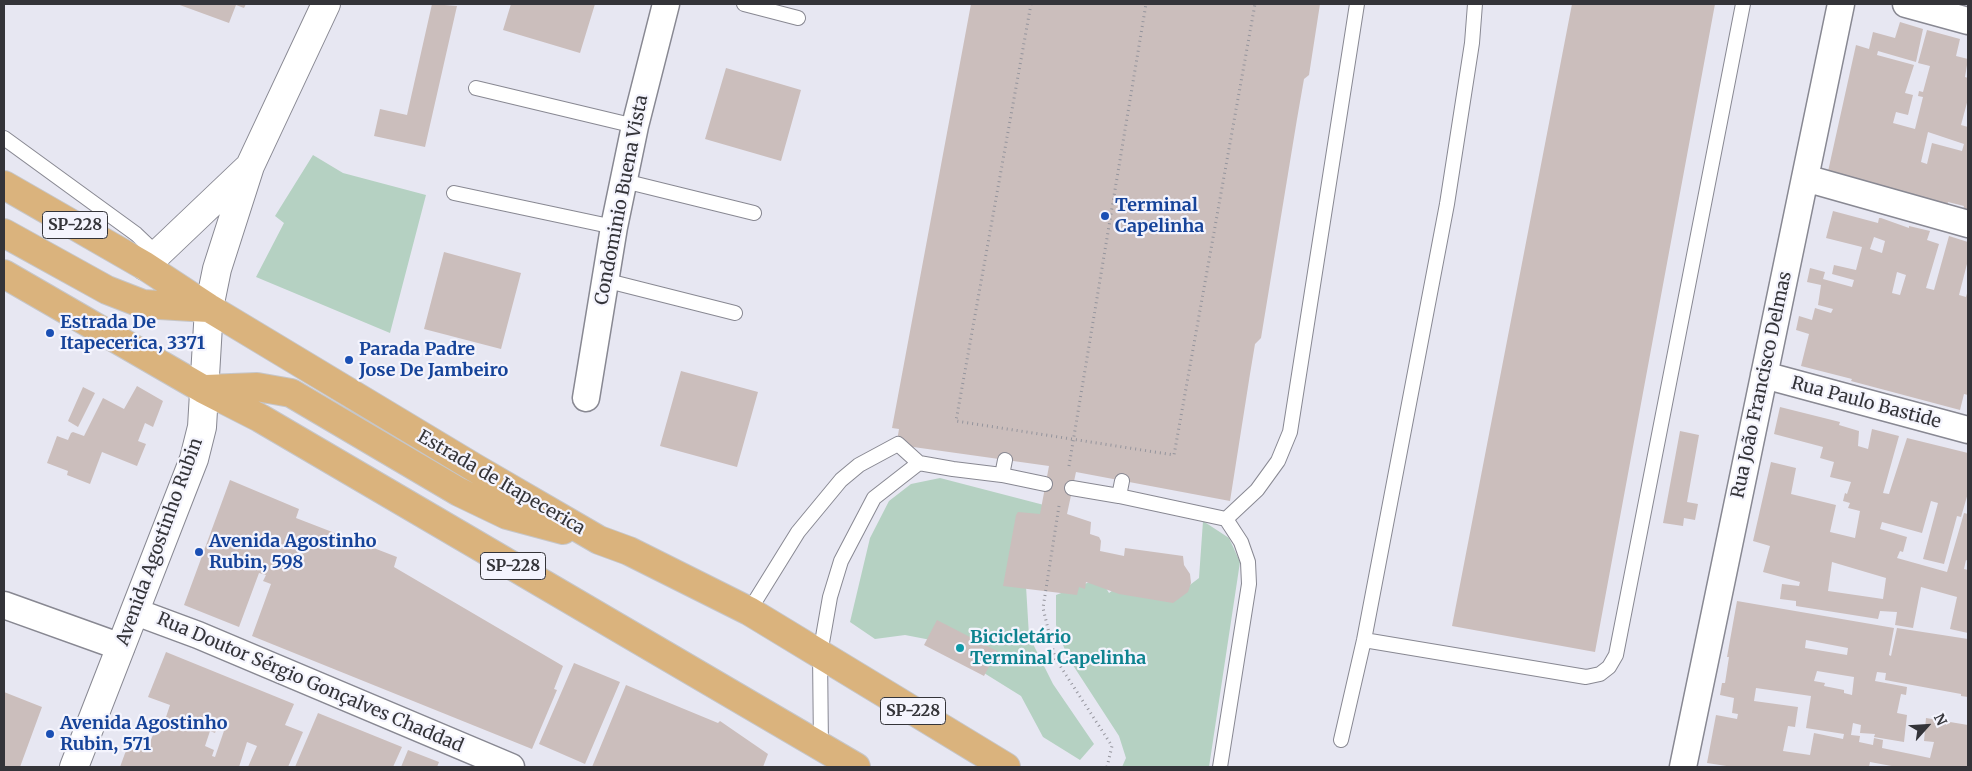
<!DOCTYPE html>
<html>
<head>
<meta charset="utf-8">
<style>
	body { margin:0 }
	#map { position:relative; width:1972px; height:771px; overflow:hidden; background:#e7e7f2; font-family:Merriweather,serif }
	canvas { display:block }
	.frame { position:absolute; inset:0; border:5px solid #343439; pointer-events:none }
	.north { position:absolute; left:1902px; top:701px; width:50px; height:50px; -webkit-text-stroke:4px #f4f4fd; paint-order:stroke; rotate:64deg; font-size:14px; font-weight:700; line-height:20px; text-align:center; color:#343439 }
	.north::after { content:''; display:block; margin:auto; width:18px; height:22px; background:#343439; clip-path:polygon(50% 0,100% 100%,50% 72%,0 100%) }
</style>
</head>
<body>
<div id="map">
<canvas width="1972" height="771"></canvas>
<div class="frame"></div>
<div class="north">N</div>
</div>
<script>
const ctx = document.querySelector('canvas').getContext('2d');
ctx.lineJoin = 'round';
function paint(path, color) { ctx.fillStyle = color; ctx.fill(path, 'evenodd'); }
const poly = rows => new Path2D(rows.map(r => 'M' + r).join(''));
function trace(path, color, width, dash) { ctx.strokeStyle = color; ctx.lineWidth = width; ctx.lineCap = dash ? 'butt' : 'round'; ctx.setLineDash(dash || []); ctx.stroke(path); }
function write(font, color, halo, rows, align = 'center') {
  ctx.font = font + ' Merriweather,serif'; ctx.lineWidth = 4.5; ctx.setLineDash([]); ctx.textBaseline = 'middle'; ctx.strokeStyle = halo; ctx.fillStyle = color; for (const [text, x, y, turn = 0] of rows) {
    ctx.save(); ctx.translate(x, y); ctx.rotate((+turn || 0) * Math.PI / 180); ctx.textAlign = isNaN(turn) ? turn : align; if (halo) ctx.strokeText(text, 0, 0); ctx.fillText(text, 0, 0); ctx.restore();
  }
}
paint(poly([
	[313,155,343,173,426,195,390,333,256,277,284,223,275,216],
	[940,478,1044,505,1026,586,1029,636,1053,684,1094,744,1080,760,1043,737,1021,696,931,640,905,635,875,639,850,622,870,538,889,501,911,484],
	[1203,521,1229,538,1240,562,1209,767,1122,767,1126,758,1119,736,1067,656,1056,625,1056,595,1100,578,1109,593,1127,580,1182,591,1199,578]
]), '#b5d1c2');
paint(poly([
	[177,4,246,4,244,8,236,5,229,23],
	[432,4,457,6,425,147,374,136,380,109,407,115],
	[511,4,595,4,580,53,503,30],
	[971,4,1320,4,1309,75,1304,79,1297,119,1261,338,1255,344,1250,374,1230,501,1076,472,1067,514,1091,522,1090,534,1099,537,1101,541,1100,551,1124,556,1125,548,1183,556,1184,565,1190,574,1191,583,1188,592,1173,603,1119,594,1086,582,1085,589,1079,587,1077,595,1003,586,1016,515,1018,512,1040,514,1049,466,899,445,897,441,899,429,892,428],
	[1572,4,1715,4,1595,652,1452,626],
	[1900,22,1923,29,1916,62,1878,51,1877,55,1914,65,1905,93,1913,95,1908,115,1896,112,1893,123,1915,129,1923,97,1918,96,1919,91,1923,92,1930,66,1918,63,1927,30,1960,39,1956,56,1968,59,1965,77,1968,78,1968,99,1961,125,1968,127,1968,213,1962,212,1964,206,1948,202,1947,207,1827,176,1856,45,1869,49,1873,32,1895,38],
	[1928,132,1964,144,1962,151,1932,143,1927,164,1921,162],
	[726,68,801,90,781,161,705,139],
	[1833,211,1878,223,1879,218,1881,218,1909,228,1909,226,1930,231,1927,240,1939,244,1926,288,1934,290,1949,236,1968,242,1968,260,1959,295,1966,297,1968,290,1968,395,1964,394,1960,410,1851,381,1852,379,1801,366,1809,334,1796,330,1799,316,1812,320,1815,308,1831,313,1833,309,1818,305,1821,285,1807,282,1810,268,1825,272,1823,279,1852,287,1854,280,1832,274,1834,265,1856,270,1862,247,1826,238],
	[1874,237,1885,241,1882,253,1870,249],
	[1897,272,1906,275,1900,295,1892,293],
	[444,252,521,273,501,349,424,329],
	[681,371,758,392,737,467,660,446],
	[137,386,163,401,153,427,145,423,138,441,146,444,137,466,102,452,90,484,67,475,68,471,47,463,57,436,68,440,71,433,73,432,84,436,103,398,124,409],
	[83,387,95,393,78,427,68,421],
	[1780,407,1840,422,1839,425,1859,431,1858,446,1868,449,1872,429,1899,436,1883,493,1889,494,1907,438,1968,453,1968,493,1961,517,1957,516,1944,564,1923,559,1938,503,1931,501,1922,533,1882,522,1880,529,1907,537,1903,552,1900,551,1897,558,1947,572,1964,513,1968,514,1968,561,1966,560,1964,569,1968,570,1968,633,1950,629,1957,597,1921,587,1913,628,1895,625,1897,612,1880,611,1878,619,1796,606,1796,601,1780,599,1782,584,1799,586,1800,582,1763,572,1770,546,1753,541,1771,462,1796,468,1791,494,1836,505,1830,532,1855,538,1860,511,1848,508,1850,503,1843,501,1845,493,1847,494,1851,482,1830,477,1834,462,1820,458,1823,447,1774,434],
	[1832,562,1886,578,1883,599,1828,591],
	[1680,431,1699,435,1687,502,1698,504,1695,520,1684,518,1683,526,1663,523],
	[230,480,299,509,296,518,397,557,394,567,563,666,554,689,557,690,532,749,252,636,271,584,263,581,266,575,259,573,239,627,184,605],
	[1737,601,1894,628,1889,655,1891,656,1897,628,1968,639,1968,697,1961,696,1961,694,1885,680,1886,673,1877,672,1875,681,1907,687,1906,695,1901,694,1897,713,1907,715,1904,742,1874,737,1875,734,1860,733,1861,725,1853,723,1851,735,1860,736,1859,742,1873,745,1874,738,1883,740,1882,748,1930,758,1934,742,1924,741,1926,718,1968,725,1968,767,1897,767,1870,762,1869,767,1733,767,1707,763,1716,715,1737,719,1738,714,1732,713,1734,698,1720,695,1722,683,1725,683,1729,657,1727,657],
	[1806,640,1848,648,1847,655,1805,648],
	[1817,671,1854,677,1852,695,1844,693,1844,690,1824,686,1825,683,1814,681],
	[1756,688,1811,696,1806,728,1844,734,1843,739,1814,733,1810,755,1783,751,1788,726,1795,727,1798,707,1754,701],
	[937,620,997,651,984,676,924,645],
	[166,652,294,704,285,725,303,732,288,767,248,767,257,746,247,742,239,767,120,767,128,745,146,752,155,730,161,732,170,705,148,697],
	[219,723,226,725,215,757,212,756,214,750,205,746,210,731,215,733],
	[574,663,620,682,585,764,539,744],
	[626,685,718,723,720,721,768,754,763,767,592,767],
	[4,692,42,707,20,767,4,767],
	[318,713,402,747,393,767,295,767],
	[408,750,439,762,437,767,401,767]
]), '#cbbebc');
const service = poly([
	[744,4,798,18],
	[476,88,635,126],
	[4,138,136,234,157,254],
	[624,181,754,213],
	[454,193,614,227],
	[604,280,735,313],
	[1002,475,1005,460],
	[1072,488,1119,496,1226,519,1241,542,1248,562,1249,584,1220,767],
	[1119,496,1122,481],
	[1226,519,1257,490,1278,461,1290,432,1357,4],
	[749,611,798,532,841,480,859,465,898,444,919,463,953,469,1002,475,1045,484],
	[1364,640,1586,677,1600,674,1609,667,1616,655,1743,4],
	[1341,740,1364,640,1447,204,1472,43,1475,4],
	[821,747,820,654,830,597,841,561,874,498,919,463]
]);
const minor = poly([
	[1906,4,1968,21],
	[1805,178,1968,224],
	[1764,375,1968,430],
	[586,398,614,227,635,126,666,4],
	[4,605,121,647],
	[136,612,198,635,511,767],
	[1683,767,1841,4]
]);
const secondary = poly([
	[145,266,247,169],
	[74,767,194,459,202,427,209,308,217,269,250,166,326,4]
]);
const primary = poly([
	[4,185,145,266,209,308,475,468,599,540,629,551,749,611,1006,767],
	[4,233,107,290,143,304,208,308],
	[4,274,203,389,260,418,856,767],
	[206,389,257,387,291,393,459,492,507,515,563,530]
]);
trace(service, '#888892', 16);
trace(minor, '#888892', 29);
trace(secondary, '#888892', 30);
trace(primary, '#c6c6c8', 30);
trace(poly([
	[1031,4,956,421,1174,455,1255,4],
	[1069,466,1146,4],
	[1059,506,1043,608,1055,658,1112,746,1107,767]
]), '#94949c', 3, [1, 4]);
trace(service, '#fff', 14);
trace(minor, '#fff', 26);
trace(secondary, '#fff', 28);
trace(primary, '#dab37d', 28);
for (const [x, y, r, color] of [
	[1105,216,5,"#1a4fb4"],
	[50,333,5,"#1a4fb4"],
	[349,360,5,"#1a4fb4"],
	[199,552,5,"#1a4fb4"],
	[960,648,5,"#0f9aa8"],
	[50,734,5,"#1a4fb4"]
]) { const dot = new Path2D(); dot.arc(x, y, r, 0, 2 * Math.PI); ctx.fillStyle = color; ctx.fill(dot); trace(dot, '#f4f4fd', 2); }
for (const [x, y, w] of [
	[75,225,65],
	[513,566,65],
	[913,711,65]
]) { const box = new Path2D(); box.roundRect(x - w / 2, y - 13.5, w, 27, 4); ctx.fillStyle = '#f4f4fd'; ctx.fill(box); trace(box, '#343439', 1); }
write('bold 16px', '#343439', null, [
	["SP-228",75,225],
	["SP-228",513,566],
	["SP-228",913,711]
]);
write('18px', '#343439', '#f4f4fd', [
	["Condominio Buena Vista",622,200,-79],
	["Rua João Francisco Delmas",1762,385,-78],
	["Rua Paulo Bastide",1866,403,15],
	["Estrada de Itapecerica",501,483,30],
	["Avenida Agostinho Rubin",160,542,-70],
	["Rua Doutor Sérgio Gonçalves Chaddad",310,683,23]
]);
write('bold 18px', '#164399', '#f4f4fd', [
	["Terminal",1115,206],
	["Capelinha",1115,227],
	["Estrada De",60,323],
	["Itapecerica, 3371",60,344],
	["Parada Padre",359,350],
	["Jose De Jambeiro",359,371],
	["Avenida Agostinho",209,542],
	["Rubin, 598",209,563],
	["Avenida Agostinho",60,724],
	["Rubin, 571",60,745]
], 'left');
write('bold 18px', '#0d838f', '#f4f4fd', [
	["Bicicletário",970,638],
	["Terminal Capelinha",970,659]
], 'left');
</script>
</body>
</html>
